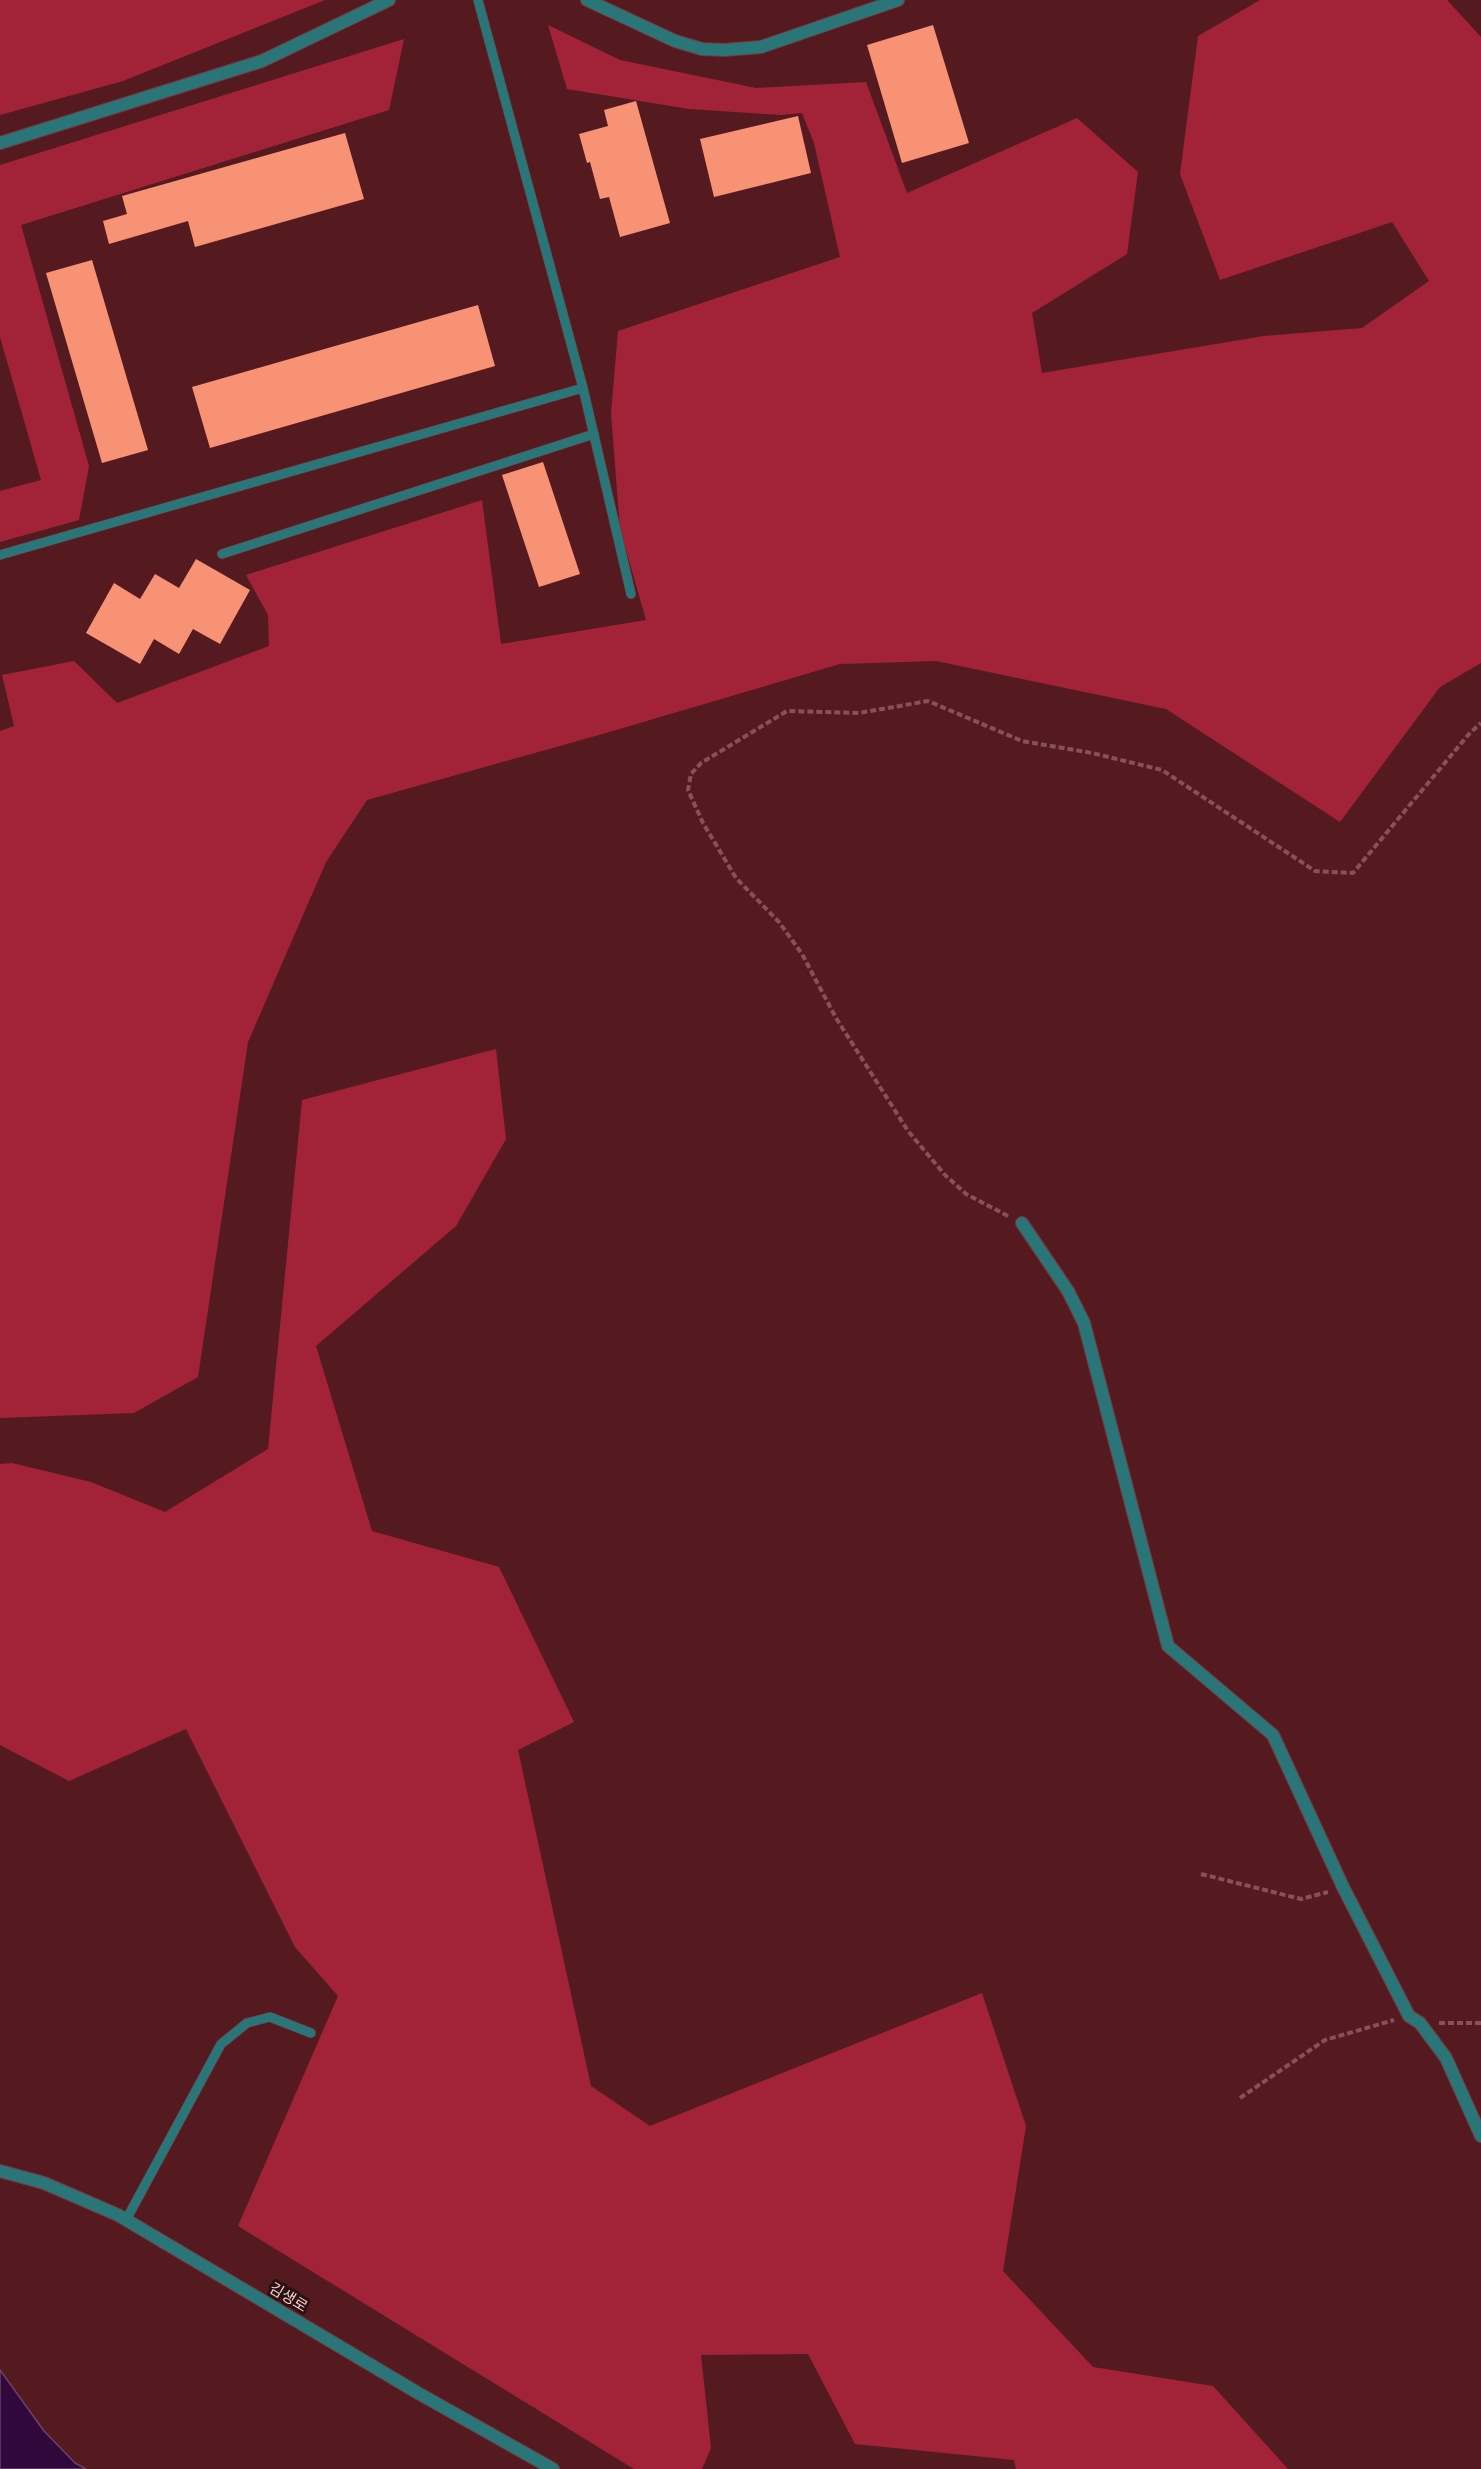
<!DOCTYPE html>
<html>
<head>
<meta charset="utf-8">
<style>
	body { margin:0 }
	canvas { display:block; background:#551a20 }
</style>
</head>
<body>
<canvas width="1481" height="2469"></canvas>
<script>
const ctx = document.querySelector('canvas').getContext('2d');
ctx.lineJoin = 'round';
function paint(path, color) { ctx.fillStyle = color; ctx.fill(path, 'evenodd'); }
const poly = rows => new Path2D(rows.map(r => 'M' + r).join(''));
function trace(path, color, width, dash) { ctx.strokeStyle = color; ctx.lineWidth = width; ctx.lineCap = dash ? 'butt' : 'round'; ctx.setLineDash(dash || []); ctx.stroke(path); }
function write(font, color, halo, rows, align = 'center') {
  ctx.font = font + ' "Libre Baskerville","Noto Sans KR",serif'; ctx.lineWidth = 6; ctx.setLineDash([]); ctx.textBaseline = 'middle'; ctx.strokeStyle = halo; ctx.fillStyle = color; for (const [text, x, y, turn = 0] of rows) {
    ctx.save(); ctx.translate(x, y); ctx.rotate((+turn || 0) * Math.PI / 180); ctx.textAlign = isNaN(turn) ? turn : align; if (halo) ctx.strokeText(text, 0, 0); ctx.fillText(text, 0, 0); ctx.restore();
  }
}
paint(poly([
	[0,0,325,0,123,81,0,115],
	[1260,0,1447,0,1481,37,1481,663,1440,687,1340,822,1166,709,936,661,840,664,606,733,367,800,326,862,248,1042,198,1377,134,1413,0,1418,0,731,14,726,2,675,74,661,117,703,269,646,268,615,246,575,482,500,501,644,646,620,620,529,611,413,618,331,840,257,814,143,802,113,780,115,689,109,567,89,548,25,620,60,756,88,866,82,907,193,1077,118,1138,172,1127,254,1032,313,1042,373,1264,336,1362,328,1429,281,1392,222,1220,280,1180,174,1198,36],
	[404,39,389,110,21,225,89,466,79,520,0,542,0,491,41,480,0,337,0,165],
	[496,1049,506,1139,456,1226,316,1346,372,1531,499,1567,574,1722,518,1750,591,2086,650,2126,982,1993,1026,2126,1003,2271,1093,2367,1213,2386,1288,2469,1016,2469,1014,2460,855,2444,808,2354,701,2355,711,2448,702,2469,634,2469,238,2226,338,1996,295,1947,186,1729,69,1781,0,1745,0,1464,12,1463,91,1482,165,1512,268,1449,302,1100]
]), '#a22238');
const water = poly([
	[0,2370,44,2431,75,2463,86,2469,0,2469,0,2370]
]);
paint(water, '#30083b');
trace(water, '#6b4367', 1.5);
paint(poly([
	[933,25,969,143,902,163,867,45],
	[636,101,670,223,620,237,609,197,600,199,590,162,587,163,579,134,608,126,604,110],
	[798,116,811,173,714,197,700,139],
	[345,133,364,199,195,247,188,221,109,244,103,221,127,214,122,196],
	[92,260,148,450,102,463,46,273],
	[478,305,495,366,210,448,192,387],
	[543,462,580,574,539,587,502,475],
	[196,559,250,590,220,644,193,629,179,654,154,639,140,664,86,633,114,583,140,599,155,574,179,588]
]), '#f79274');
const service = poly([
	[583,388,631,594],
	[222,554,594,434],
	[0,555,583,388,478,0],
	[126,2220,221,2044,247,2023,270,2017,311,2033]
]);
const minor = poly([
	[587,0,675,41,702,49,724,50,761,47,898,0],
	[0,143,262,61,389,0],
	[1022,1223,1068,1291,1084,1323,1168,1646,1273,1735,1343,1887,1409,2016,1420,2023,1446,2058,1481,2136]
]);
const tertiary = poly([
	[0,2171,44,2183,118,2215,418,2393,553,2469]
]);
trace(service, '#723a3f', 10);
trace(minor, '#723a3f', 14);
trace(tertiary, '#723a3f', 14);
trace(poly([
	[1008,1216,966,1194,945,1175,908,1131,836,1018,802,954,779,922,736,878,703,823,688,790,691,774,701,763,787,711,859,713,928,701,1022,741,1092,753,1162,770,1315,871,1353,873,1469,734,1481,723],
	[1201,1874,1301,1899,1328,1892],
	[1439,2023,1481,2023],
	[1240,2098,1325,2040,1394,2020]
]), '#865256', 4, [6, 3]);
trace(service, '#297577', 9);
trace(minor, '#297577', 12);
trace(tertiary, '#297577', 12);
write('15px', '#f4cece', '#2a1012', [
	["김생로",288,2298,31]
]);
</script>
</body>
</html>
